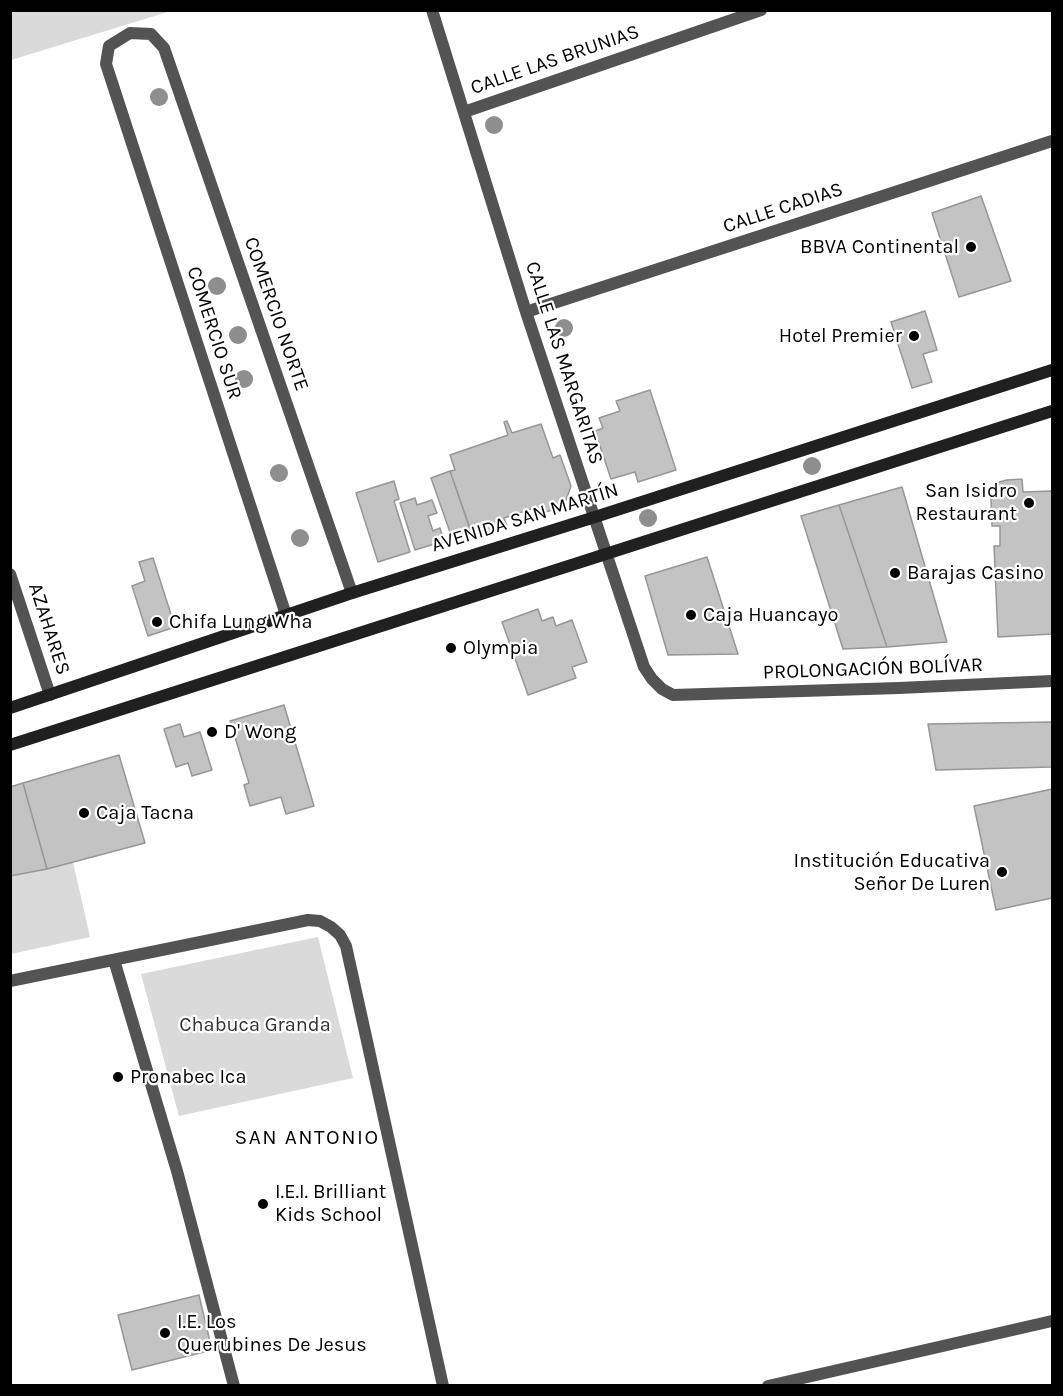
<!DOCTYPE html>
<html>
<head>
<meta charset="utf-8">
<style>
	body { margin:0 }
	#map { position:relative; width:1063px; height:1396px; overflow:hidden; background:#fff; font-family:Karla,sans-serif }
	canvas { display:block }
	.frame { position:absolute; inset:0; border:12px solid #000; pointer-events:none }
</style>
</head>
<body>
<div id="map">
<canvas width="1063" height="1396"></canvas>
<div class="frame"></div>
</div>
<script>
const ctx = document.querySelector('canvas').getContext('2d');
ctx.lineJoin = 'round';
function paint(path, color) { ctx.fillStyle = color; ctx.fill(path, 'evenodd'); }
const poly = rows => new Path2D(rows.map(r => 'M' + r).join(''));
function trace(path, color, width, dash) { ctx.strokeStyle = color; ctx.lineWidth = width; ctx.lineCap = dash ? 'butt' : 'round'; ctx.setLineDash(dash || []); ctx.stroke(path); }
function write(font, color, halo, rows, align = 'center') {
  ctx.font = font + ' Karla,sans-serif'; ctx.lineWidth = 4.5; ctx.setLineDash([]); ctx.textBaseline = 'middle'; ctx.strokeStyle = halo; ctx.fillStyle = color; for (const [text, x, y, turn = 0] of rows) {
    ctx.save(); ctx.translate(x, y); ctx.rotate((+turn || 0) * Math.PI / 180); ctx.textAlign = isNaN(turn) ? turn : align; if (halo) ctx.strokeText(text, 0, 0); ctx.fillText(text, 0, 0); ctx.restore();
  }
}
paint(poly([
	[11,10,171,10,171,11,11,60],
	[73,862,90,937,11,954,10,876],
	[318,937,353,1078,179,1116,141,974]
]), '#dadada');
const building = poly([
	[981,196,1011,281,959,297,932,213,981,196],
	[925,311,937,350,923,354,932,382,912,388,891,322,925,311],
	[650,390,676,470,638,482,635,472,611,479,595,431,603,428,599,418,620,411,616,401,650,390],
	[507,421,512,433,541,424,553,458,560,455,571,486,564,506,540,514,537,507,504,518,507,526,473,537,450,471,455,470,450,455,508,435,504,422,507,421],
	[450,471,471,532,452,538,431,478,450,471],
	[1022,479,1023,492,1052,491,1052,634,998,637,994,546,1000,546,1000,526,992,526,991,498,996,498,996,488,999,482,1007,480,1022,479],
	[394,481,399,499,394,501,410,552,378,562,356,493,394,481],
	[902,487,947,642,887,647,839,505,902,487],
	[415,498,417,505,432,500,437,513,428,516,433,531,440,528,444,541,415,550,400,503,415,498],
	[839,505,887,647,843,649,801,516,839,505],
	[707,557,738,654,668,655,645,576,707,557],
	[153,558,175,627,148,636,132,586,145,581,139,562,153,558],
	[538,609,542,621,553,617,556,626,572,620,587,662,572,667,576,678,528,695,502,622,538,609],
	[284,705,314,806,286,814,281,797,250,806,244,785,249,783,230,721,284,705],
	[1052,722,1052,767,936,770,928,724,1052,722],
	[180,724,184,737,200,732,212,770,192,776,188,763,176,767,164,729,180,724],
	[119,755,145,843,47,869,23,783,119,755],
	[23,783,47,869,10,876,10,787,23,783],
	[1052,789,1052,898,996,910,974,806,1052,789],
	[199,1295,212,1350,132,1370,118,1315,199,1295]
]);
paint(building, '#c3c3c3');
trace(building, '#979797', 1.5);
trace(poly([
	[432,10,526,312,644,667,652,679,662,689,673,695,899,688,1052,681],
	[464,112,761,10],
	[526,312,1052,141],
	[10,574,50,695],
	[286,615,106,64,109,46,130,33,151,34,164,48,352,593],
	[114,960,177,1171,234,1386],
	[10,981,308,920,320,921,331,927,340,935,346,946,443,1386],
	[768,1386,1052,1321]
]), '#535353', 12);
trace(poly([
	[10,708,352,593,595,517,1052,370],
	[10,745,1052,411]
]), '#202020', 12);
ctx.fillStyle = '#8e8e8e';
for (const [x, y] of [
	[159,97],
	[494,125],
	[217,286],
	[564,328],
	[238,335],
	[244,379],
	[812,466],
	[279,473],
	[648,518],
	[300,538]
]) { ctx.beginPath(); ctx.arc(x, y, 9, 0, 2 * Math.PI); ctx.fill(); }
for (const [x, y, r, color] of [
	[971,247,6,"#000"],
	[914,336,6,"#000"],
	[1029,503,6,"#000"],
	[895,573,6,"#000"],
	[691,615,6,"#000"],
	[157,622,6,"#000"],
	[451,648,6,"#000"],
	[212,732,6,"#000"],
	[84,813,6,"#000"],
	[1002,872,6,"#000"],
	[118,1077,6,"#000"],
	[263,1204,6,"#000"],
	[165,1333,6,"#000"]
]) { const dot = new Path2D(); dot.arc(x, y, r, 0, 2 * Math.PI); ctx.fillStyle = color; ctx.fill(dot); trace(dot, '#fff', 2); }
write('20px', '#000', '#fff', [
	["CALLE LAS BRUNIAS",555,60,-19],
	["CALLE CADIAS",783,208,-18],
	["COMERCIO NORTE",276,314,71],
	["COMERCIO SUR",214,333,72],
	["CALLE LAS MARGARITAS",564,363,72],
	["AVENIDA SAN MARTÍN",525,518,-17],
	["AZAHARES",49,629,72],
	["PROLONGACIÓN BOLÍVAR",873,669,-2]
]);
write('20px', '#000', '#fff', [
	["BBVA Continental",959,247,"right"],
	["Hotel Premier",902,336,"right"],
	["San Isidro",1017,491,"right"],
	["Restaurant",1017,514,"right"],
	["Barajas Casino",907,573],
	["Caja Huancayo",703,615],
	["Chifa Lung Wha",169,622],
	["Olympia",463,648],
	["D' Wong",224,732],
	["Caja Tacna",96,813],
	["Institución Educativa",990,861,"right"],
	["Señor De Luren",990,884,"right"],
	["Pronabec Ica",130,1077],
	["I.E.I. Brilliant",275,1192],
	["Kids School",275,1215],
	["I.E. Los",177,1322],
	["Querubines De Jesus",177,1345]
], 'left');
write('20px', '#313131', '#fff', [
	["Chabuca Granda",255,1025]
]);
ctx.letterSpacing = '1.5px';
write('21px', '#000', '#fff', [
	["SAN ANTONIO",307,1138]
]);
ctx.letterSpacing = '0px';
</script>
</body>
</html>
